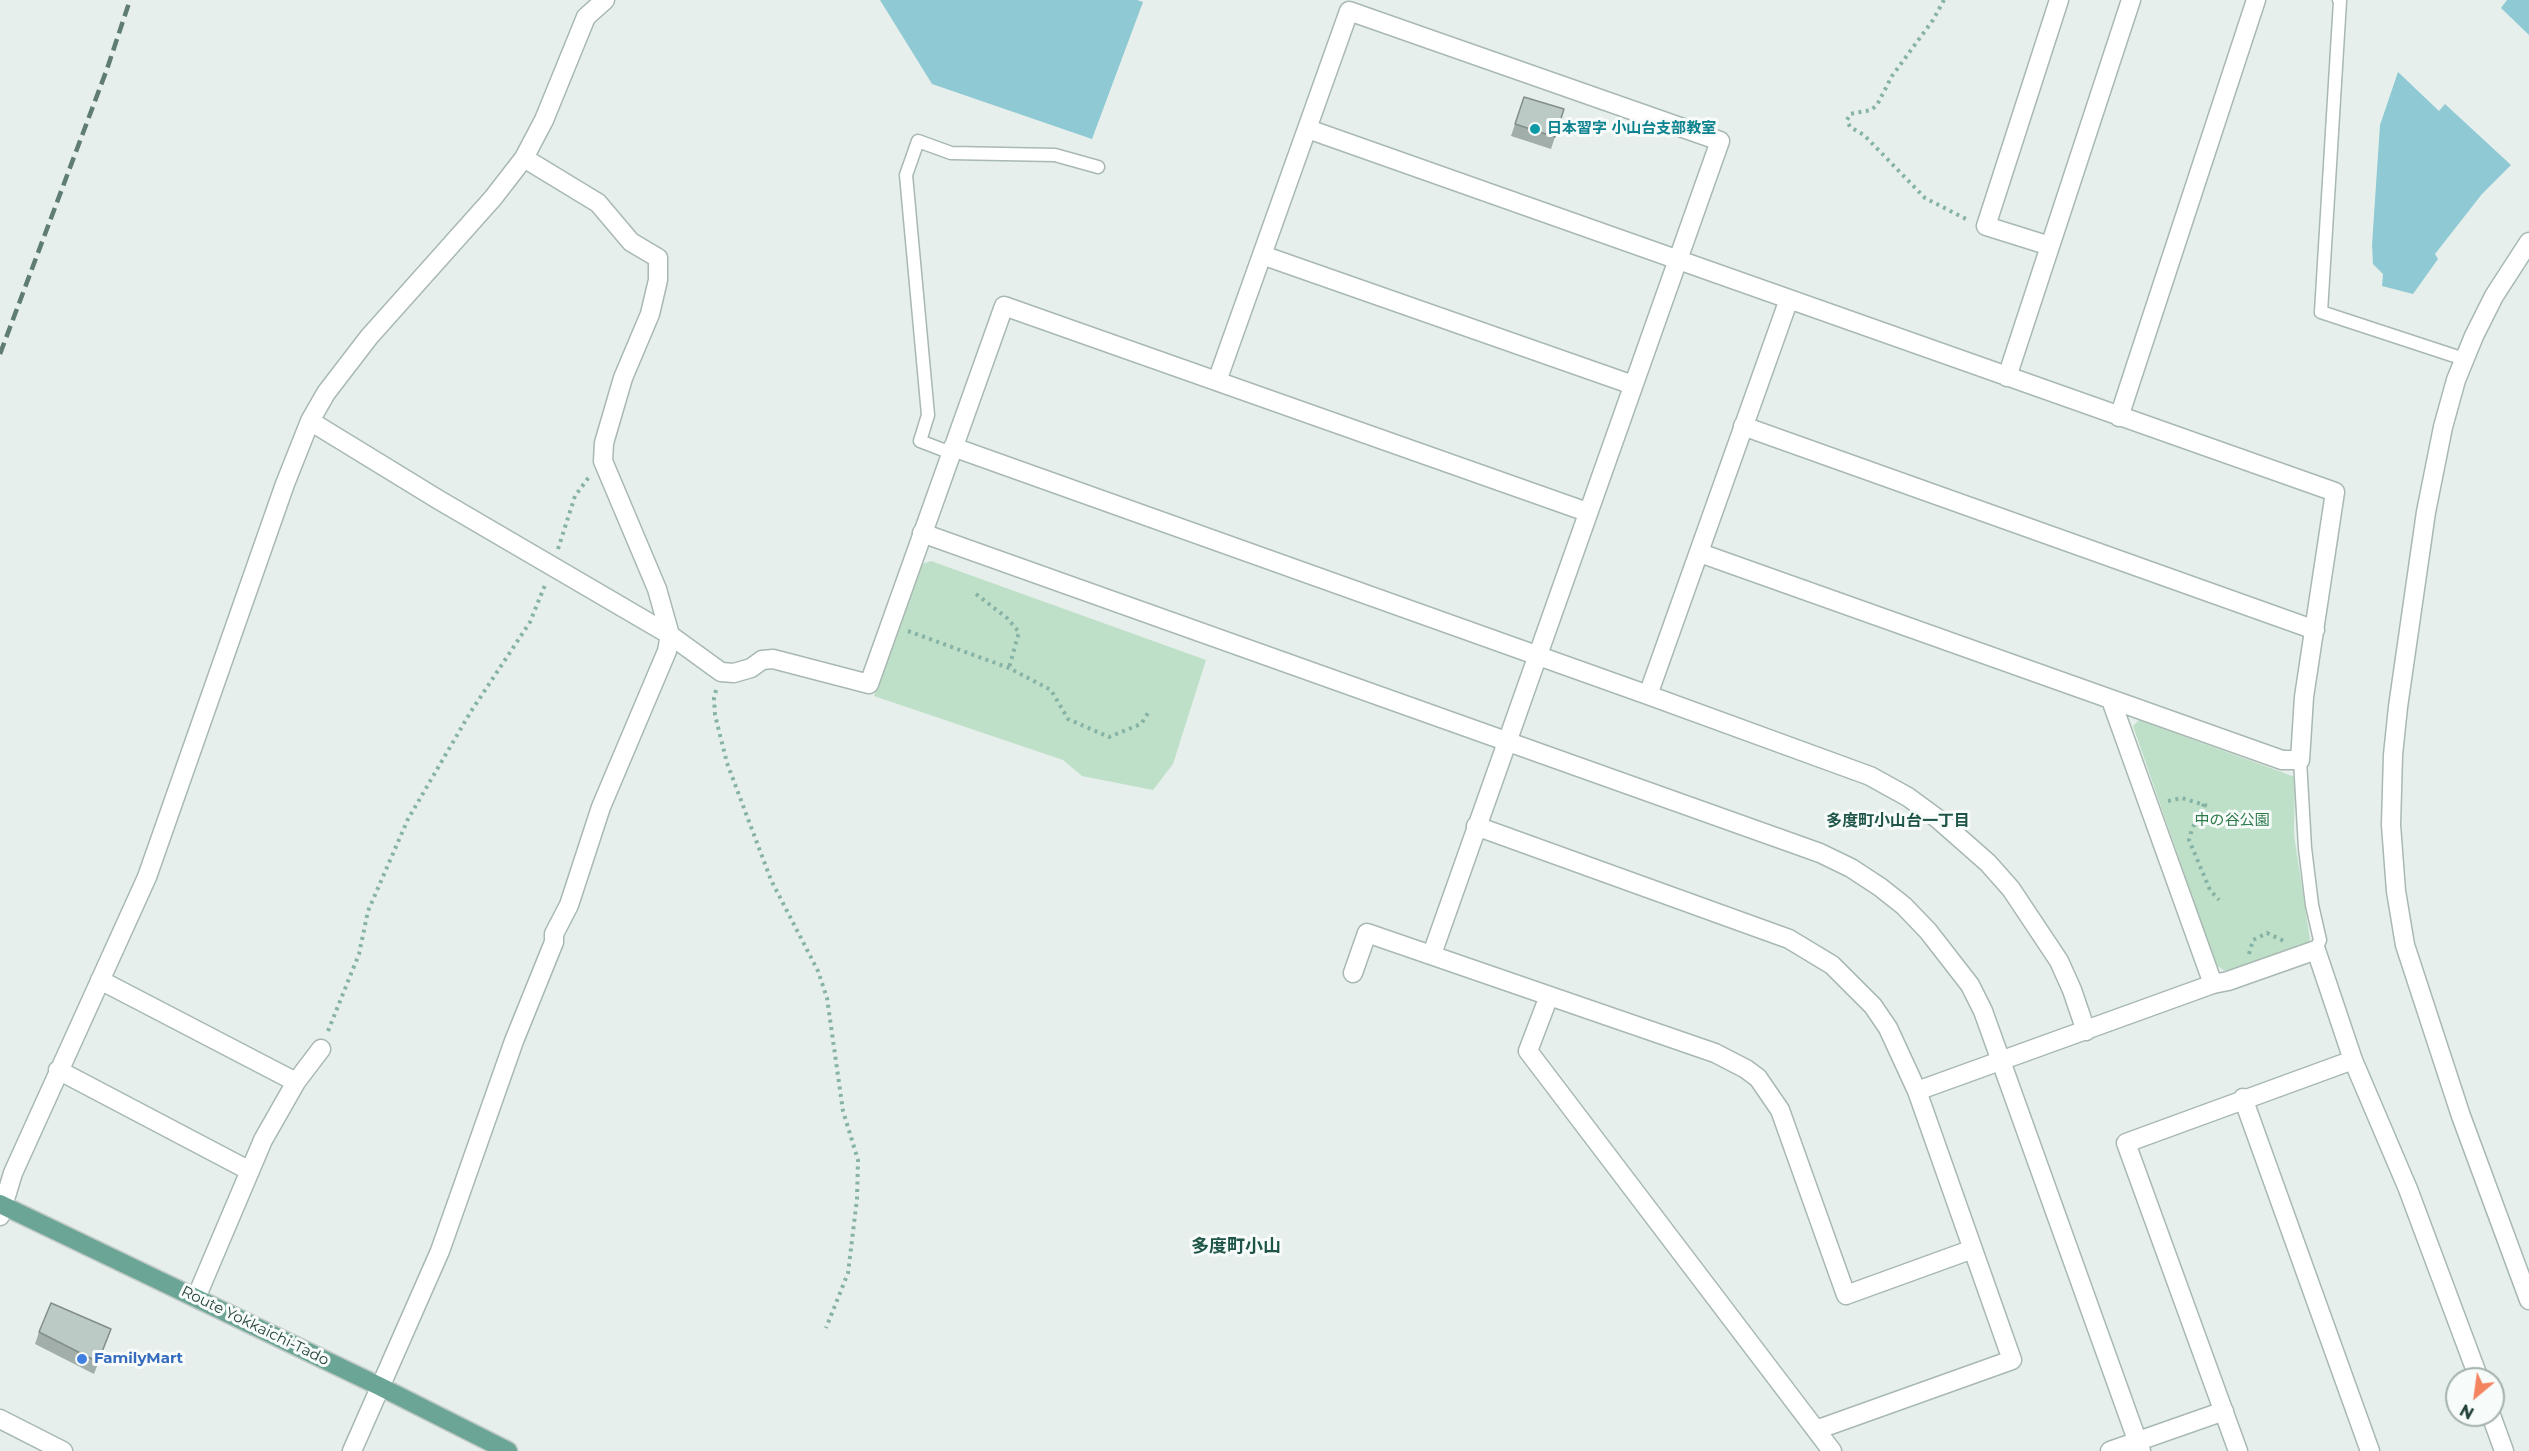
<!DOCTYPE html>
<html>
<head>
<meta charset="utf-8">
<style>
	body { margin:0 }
	#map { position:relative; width:2529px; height:1451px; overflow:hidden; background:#e6efeb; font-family:Montserrat,sans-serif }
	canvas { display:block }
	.north { position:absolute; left:2445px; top:1367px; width:60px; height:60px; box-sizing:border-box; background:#f7fbf9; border:2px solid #a3b1ad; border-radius:50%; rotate:209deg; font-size:16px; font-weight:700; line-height:24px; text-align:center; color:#24423a }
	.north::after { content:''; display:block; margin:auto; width:21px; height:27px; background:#f4845f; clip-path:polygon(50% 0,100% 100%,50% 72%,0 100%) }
</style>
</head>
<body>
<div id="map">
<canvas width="2529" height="1451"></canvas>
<div class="north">N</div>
</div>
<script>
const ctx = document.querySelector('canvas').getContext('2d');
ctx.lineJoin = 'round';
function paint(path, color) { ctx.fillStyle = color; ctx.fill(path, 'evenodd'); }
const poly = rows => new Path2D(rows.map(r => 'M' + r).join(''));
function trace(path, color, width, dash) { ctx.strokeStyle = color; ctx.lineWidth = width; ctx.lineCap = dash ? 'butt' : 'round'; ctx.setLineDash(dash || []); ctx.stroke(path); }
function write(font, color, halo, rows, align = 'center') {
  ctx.font = font + ' Montserrat,"Noto Sans JP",sans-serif'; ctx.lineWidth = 6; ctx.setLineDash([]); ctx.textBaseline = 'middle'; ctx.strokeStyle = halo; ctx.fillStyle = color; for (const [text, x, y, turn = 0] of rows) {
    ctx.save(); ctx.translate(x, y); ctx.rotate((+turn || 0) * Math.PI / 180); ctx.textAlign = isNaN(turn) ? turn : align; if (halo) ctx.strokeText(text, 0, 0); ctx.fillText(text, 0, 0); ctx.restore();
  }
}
paint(poly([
	[931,561,1206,660,1173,764,1153,790,1082,776,1063,760,874,696,922,564],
	[2139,720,2295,777,2294,835,2310,940,2304,949,2250,967,2225,971,2216,965,2133,726]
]), '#bfe0c8');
paint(poly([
	[880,0,1137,0,1143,2,1092,139,932,84],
	[2507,0,2529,0,2529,35,2501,8],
	[2398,72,2439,111,2445,104,2511,165,2482,194,2435,254,2438,259,2413,294,2382,286,2383,274,2373,264,2372,245,2380,125]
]), '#8ec9d4');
const service = poly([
	[2339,0,2340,1,2321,312,2464,359],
	[951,453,920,441,928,415,906,175,918,141,951,153,1055,155,1098,167],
	[2300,760,2305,848,2312,905,2320,940,2316,950]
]);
const minor = poly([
	[1308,129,2335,492,2304,697,2300,760,2282,760,1700,553],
	[2050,246,1986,226,2059,0],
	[1262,255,1633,385],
	[2007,377,2131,0],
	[1217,381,1349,11,1720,141,1432,954],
	[2119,417,2256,0],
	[310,421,439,500,670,635,721,672,734,673,751,668,762,660,773,659,869,684,1004,306,1587,512],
	[1743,426,2315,630],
	[953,447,1648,695,1870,776,1908,797,1938,819,1988,863,2011,889,2059,961,2072,990,2086,1031],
	[1648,695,1789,299],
	[2111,700,2213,984],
	[1476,826,1789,939,1832,965,1873,1006,1888,1028,1917,1091,2012,1360,1816,1430],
	[1353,973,1367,933,1715,1053,1746,1069,1758,1078,1780,1110,1846,1295,1973,1249],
	[100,980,296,1082],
	[1549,996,1528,1051,1832,1451],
	[58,1070,250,1171],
	[1917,1091,2213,984,2228,981,2316,950,2353,1060,2408,1189,2479,1379],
	[2243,1098,2370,1451],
	[0,1216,13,1173,147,877,285,484,310,421,326,393,369,337,493,198,524,158,544,120,586,17,605,0],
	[196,1298,263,1140,296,1082,321,1049],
	[2491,1415,2504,1451],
	[0,1419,63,1451],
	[352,1451,440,1251,514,1041,554,942,554,934,569,905,601,807,667,651,670,635,657,589,603,461,604,443,623,378,650,314,658,280,658,258,631,242,598,203,524,158],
	[2110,1451,2224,1411],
	[2238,1451,2126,1143,2353,1060]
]);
const tertiary = poly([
	[2529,242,2494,296,2474,336,2456,380,2443,427,2426,512,2398,707,2393,755,2391,825,2396,891,2405,945,2461,1116,2529,1300],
	[922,533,1820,853,1851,868,1880,887,1904,906,1928,931,1970,985,1983,1011,2141,1451]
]);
const primary = poly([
	[0,1204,379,1386,508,1451]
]);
trace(service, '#a8b8b2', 15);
trace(minor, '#a8b8b2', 21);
trace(tertiary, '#a8b8b2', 21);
trace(primary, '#c2cac8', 21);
trace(poly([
	[1944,0,1933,20,1892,76,1877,105,1871,110,1850,114,1847,120,1850,127,1864,135,1925,198,1968,220],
	[558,549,575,496,589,477],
	[976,594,1007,618,1019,632,1009,668],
	[908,631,1009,668,1051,690,1068,719,1109,737,1141,724,1150,710],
	[716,690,714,698,715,715,727,763,771,880,818,971,827,998,843,1111,858,1160,857,1199,848,1273,826,1328],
	[2168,801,2182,798,2208,806],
	[2204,804,2192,829,2189,840,2210,890,2219,900],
	[2249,954,2253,940,2267,933,2284,941],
	[328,1031,359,954,368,911,408,819,470,713,530,622,545,585]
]), '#86b3a5', 4, [3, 4.5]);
trace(service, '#fff', 12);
trace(minor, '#fff', 18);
trace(tertiary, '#fff', 18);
trace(primary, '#6aa596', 18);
trace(poly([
	[0,354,107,69,130,0]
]), '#5f7d75', 4.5, [12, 6]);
paint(poly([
	[1524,97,1555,137,1551,149,1511,136],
	[111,1329,94,1374,35,1344,39,1332]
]), '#a1aea9');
const building = poly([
	[1524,97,1564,109,1555,137,1515,124,1524,97],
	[51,1303,111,1329,98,1362,39,1332,51,1303]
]);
paint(building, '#bbcac4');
trace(building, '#838d89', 1.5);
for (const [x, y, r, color] of [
	[1535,129,6,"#0f9aa8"],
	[82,1359,6,"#3f7fe0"]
]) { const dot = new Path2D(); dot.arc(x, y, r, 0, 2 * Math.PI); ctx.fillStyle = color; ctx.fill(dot); trace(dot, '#f7fbf9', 2); }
write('bold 15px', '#0d838f', '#f7fbf9', [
	["日本習字 小山台支部教室",1547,129]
], 'left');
write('15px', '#2d7a4b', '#f7fbf9', [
	["中の谷公園",2232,821]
]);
write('15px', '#24423a', '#f7fbf9', [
	["Route Yokkaichi-Tado",255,1326,26]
]);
write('bold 15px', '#366cbe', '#f7fbf9', [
	["FamilyMart",94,1359]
], 'left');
write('bold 16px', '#1f5548', '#f7fbf9', [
	["多度町小山台一丁目",1898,821]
]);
write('bold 18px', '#1f5548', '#f7fbf9', [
	["多度町小山",1236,1247]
]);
</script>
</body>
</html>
